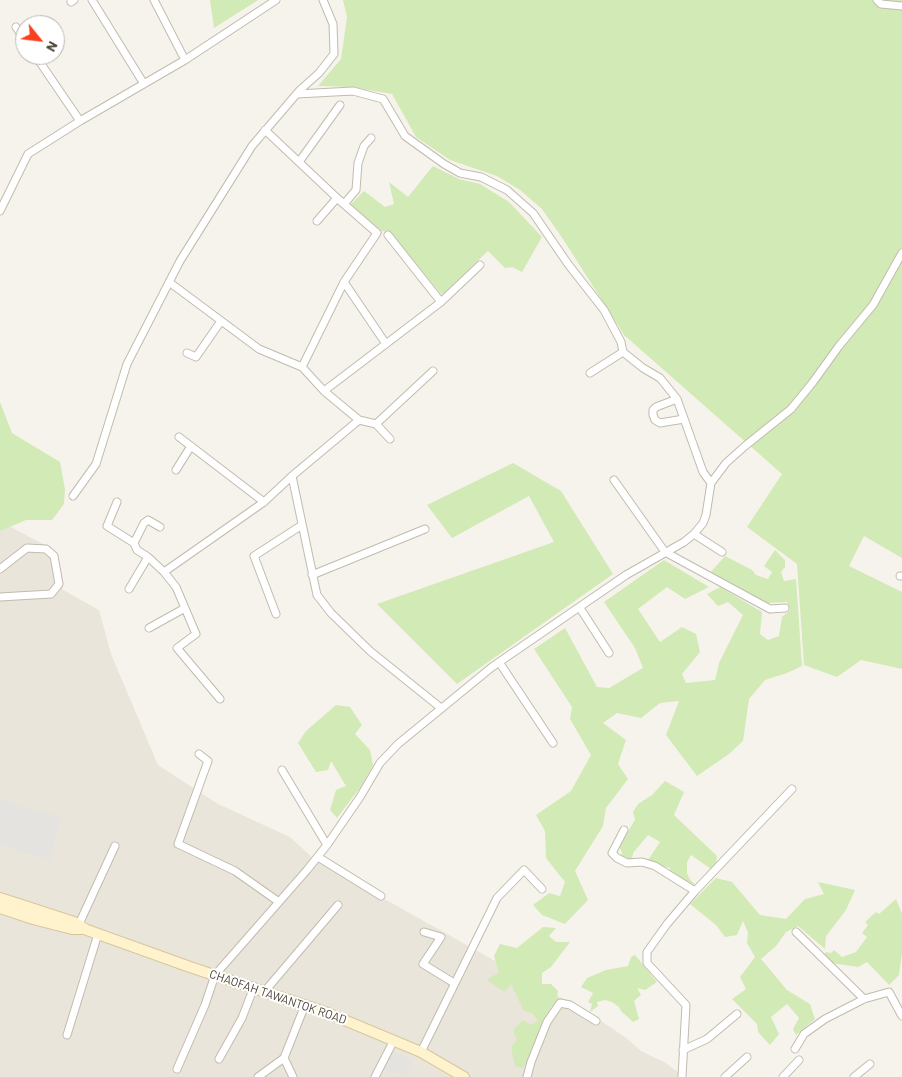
<!DOCTYPE html>
<html>
<head>
<meta charset="utf-8">
<style>
	body { margin:0 }
	#map { position:relative; width:902px; height:1077px; overflow:hidden; background:#f6f3ec; font-family:Barlow,sans-serif }
	canvas { display:block }
	.north { position:absolute; left:15px; top:15px; width:50px; height:50px; box-sizing:border-box; background:#fff; border:1px solid #b7b4b0; border-radius:50%; rotate:119deg; font-size:14px; font-weight:700; line-height:20px; text-align:center; color:#4b4439 }
	.north::after { content:''; display:block; margin:auto; width:18px; height:22px; background:#fc3f1d; clip-path:polygon(50% 0,100% 100%,50% 72%,0 100%) }
</style>
</head>
<body>
<div id="map">
<canvas width="902" height="1077"></canvas>
<div class="north">N</div>
</div>
<script>
const ctx = document.querySelector('canvas').getContext('2d');
ctx.lineJoin = 'round';
function paint(path, color) { ctx.fillStyle = color; ctx.fill(path, 'evenodd'); }
const poly = rows => new Path2D(rows.map(r => 'M' + r).join(''));
function trace(path, color, width, dash) { ctx.strokeStyle = color; ctx.lineWidth = width; ctx.lineCap = dash ? 'butt' : 'round'; ctx.setLineDash(dash || []); ctx.stroke(path); }
function write(font, color, halo, rows, align = 'center') {
  ctx.font = font + ' Barlow,sans-serif'; ctx.lineWidth = 4; ctx.setLineDash([]); ctx.textBaseline = 'middle'; ctx.strokeStyle = halo; ctx.fillStyle = color; for (const [text, x, y, turn = 0] of rows) {
    ctx.save(); ctx.translate(x, y); ctx.rotate((+turn || 0) * Math.PI / 180); ctx.textAlign = isNaN(turn) ? turn : align; if (halo) ctx.strokeText(text, 0, 0); ctx.fillText(text, 0, 0); ctx.restore();
  }
}
paint(poly([
	[0,521,50,548,56,553,63,590,99,610,111,654,158,765,218,804,290,837,315,860,595,1017,625,1037,641,1051,666,1063,684,1077,0,1077]
]), '#eae5da');
paint(poly([
	[210,0,258,0,214,28],
	[343,0,902,0,902,558,864,536,849,566,902,592,902,669,861,660,837,677,804,665,797,564,747,527,782,474,624,335,563,239,542,209,520,190,497,176,450,160,416,137,392,94,351,87,318,86,341,59,347,17],
	[433,166,459,179,480,184,509,202,542,237,522,272,512,267,505,268,488,251,442,295,390,232,382,231,350,205,364,191,385,207,394,204,389,182,408,197],
	[0,402,12,433,60,462,65,489,64,504,52,520,26,520,0,531],
	[513,463,561,491,613,574,457,684,377,604,554,542,529,496,452,538,427,505],
	[775,550,785,560,785,567,781,572,784,581,796,579,802,666,787,673,765,680,749,699,743,741,729,754,697,776,666,735,679,701,660,703,641,718,617,713,603,723,626,740,618,764,628,779,606,808,603,826,575,871,588,900,565,924,542,915,533,905,549,893,560,896,565,882,546,858,545,831,536,815,571,791,591,755,570,719,572,707,534,649,565,628,597,687,609,688,643,668,635,648,604,602,664,560,709,587,685,599,667,587,638,609,660,642,682,627,696,634,700,652,682,674,686,683,715,680,719,663,743,615,728,602,718,606,707,594,720,587,762,612,760,634,768,640,779,636,782,617,790,610,787,602,768,603,710,573,725,556,752,570,756,575,768,579,772,572,764,566],
	[336,705,350,707,362,725,355,734,370,750,373,765,362,785,337,818,330,810,336,790,346,786,331,761,328,770,316,772,298,743,306,731],
	[665,781,684,792,674,815,717,856,716,865,711,869,691,855,687,862,687,873,689,878,695,885,692,885,670,872,670,868,658,865,648,860,660,842,648,835,633,853,632,859,628,861,620,858,622,853,619,846,635,820,633,812,638,804,652,795],
	[716,878,732,882,760,915,786,919,805,899,824,894,818,882,855,890,846,910,826,936,825,949,798,926,786,932,776,946,761,959,787,990,810,1004,815,1019,796,1035,793,1029,799,1018,787,1004,771,1017,779,1034,770,1045,758,1032,757,1024,732,999,746,989,740,977,755,957,747,943,748,932,743,921,737,935,725,937,716,925,690,904],
	[896,899,902,914,902,953,899,975,889,985,867,962,858,967,831,963,824,955,826,952,831,953,834,950,842,957,856,952,867,937,862,933,868,925,865,922,876,912,879,914],
	[543,927,556,928,549,936,556,942,570,942,551,967,542,973,542,984,551,984,558,991,557,1000,550,1008,523,1068,515,1066,511,1047,517,1040,513,1030,523,1020,530,1025,538,1021,532,1013,524,1011,511,984,505,992,488,981,489,978,499,973,494,956,500,944,517,948],
	[635,955,657,982,645,990,637,988,641,995,634,1001,639,1019,633,1022,621,1011,619,1007,612,1002,605,1000,597,1002,598,1006,590,1012,592,1004,588,1002,593,993,581,987,587,978,606,970,628,966,631,957]
]), '#d2eab5');
paint(poly([
	[0,799,61,817,50,861,0,845],
	[391,1051,413,1060,406,1077,382,1069]
]), '#e5e3e0');
const street = poly([
	[92,0,144,84],
	[154,0,185,60],
	[877,0,881,4,902,6],
	[71,2,74,0],
	[16,27,25,40],
	[35,55,80,121],
	[297,94,353,91,383,99,405,136,444,164,460,173,481,177,507,190,533,213,568,264,604,310,621,342,623,352,643,368,660,378,677,399,703,472,711,483],
	[265,130,337,198,377,233,344,282,302,367,324,391],
	[299,162,340,105],
	[344,204,356,190,358,163,364,146,371,138],
	[0,211,28,154,80,121,185,60,276,0],
	[317,221,337,198],
	[388,235,441,302],
	[169,282,259,349,302,367],
	[344,282,386,344],
	[187,353,196,357,221,321],
	[590,373,623,352],
	[677,399,656,407,653,410,653,415,655,420,660,423,684,419],
	[359,420,376,424,433,371],
	[376,424,390,439],
	[179,437,264,502],
	[176,470,191,446],
	[292,476,317,595,331,613,370,651,441,708],
	[614,480,665,552,770,609,785,608],
	[73,496,96,464,127,364,180,261,252,146,300,90,319,73,334,54,333,24,323,0],
	[117,502,107,526,134,543,137,550,148,557,164,572,176,587,196,634,177,648,220,699],
	[694,534,722,552],
	[134,543,144,523,148,520,160,527],
	[0,569,27,548,46,549,54,556,59,584,51,594,0,597],
	[164,572,264,502,292,476,359,420,324,391,441,302,480,265],
	[312,575,425,529],
	[900,576,902,576],
	[129,589,148,557],
	[580,608,609,653],
	[276,614,254,556,302,525],
	[149,628,185,608],
	[499,662,553,743],
	[199,754,208,761,178,844,235,871,279,902],
	[282,770,327,845],
	[624,830,612,853,617,858,627,863,642,862,655,866,695,891],
	[318,857,381,896],
	[79,924,115,846],
	[424,932,441,937,423,964,454,983],
	[796,932,864,999],
	[265,991,338,905],
	[67,1035,98,934],
	[795,1049,804,1034,825,1019,864,999,889,992,902,1016],
	[683,1050,707,1039,737,1014],
	[421,1052,497,898,524,870,542,889],
	[284,1058,293,1077],
	[219,1059,242,1018,254,987],
	[177,1069,205,1005,215,975,307,870,327,845,360,797,380,763,398,744,492,667,626,575,684,542,694,534,703,523,706,515,711,483,726,463,745,446,791,409,813,382,839,346,873,305,902,253],
	[258,1077,284,1058,305,1005],
	[375,1077,394,1040],
	[527,1077,531,1062,547,1022,560,1003,570,1005,596,1021],
	[682,1077,686,1005,647,963,647,952,667,924,695,891,792,789],
	[725,1077,747,1057],
	[783,1077,799,1060],
	[854,1077,870,1064]
]);
const secondary = poly([
	[0,898,74,922,87,930,190,967,325,1012,421,1052,464,1077],
	[0,908,33,919,72,929,84,929]
]);
trace(street, '#c2bbae', 9);
trace(secondary, '#d6c79b', 12);
trace(street, '#fff', 7);
trace(secondary, '#fff3cd', 10);
write('12px', '#4b4439', '#fff', [
	["CHAOFAH TAWANTOK ROAD",278,997,19]
]);
</script>
</body>
</html>
